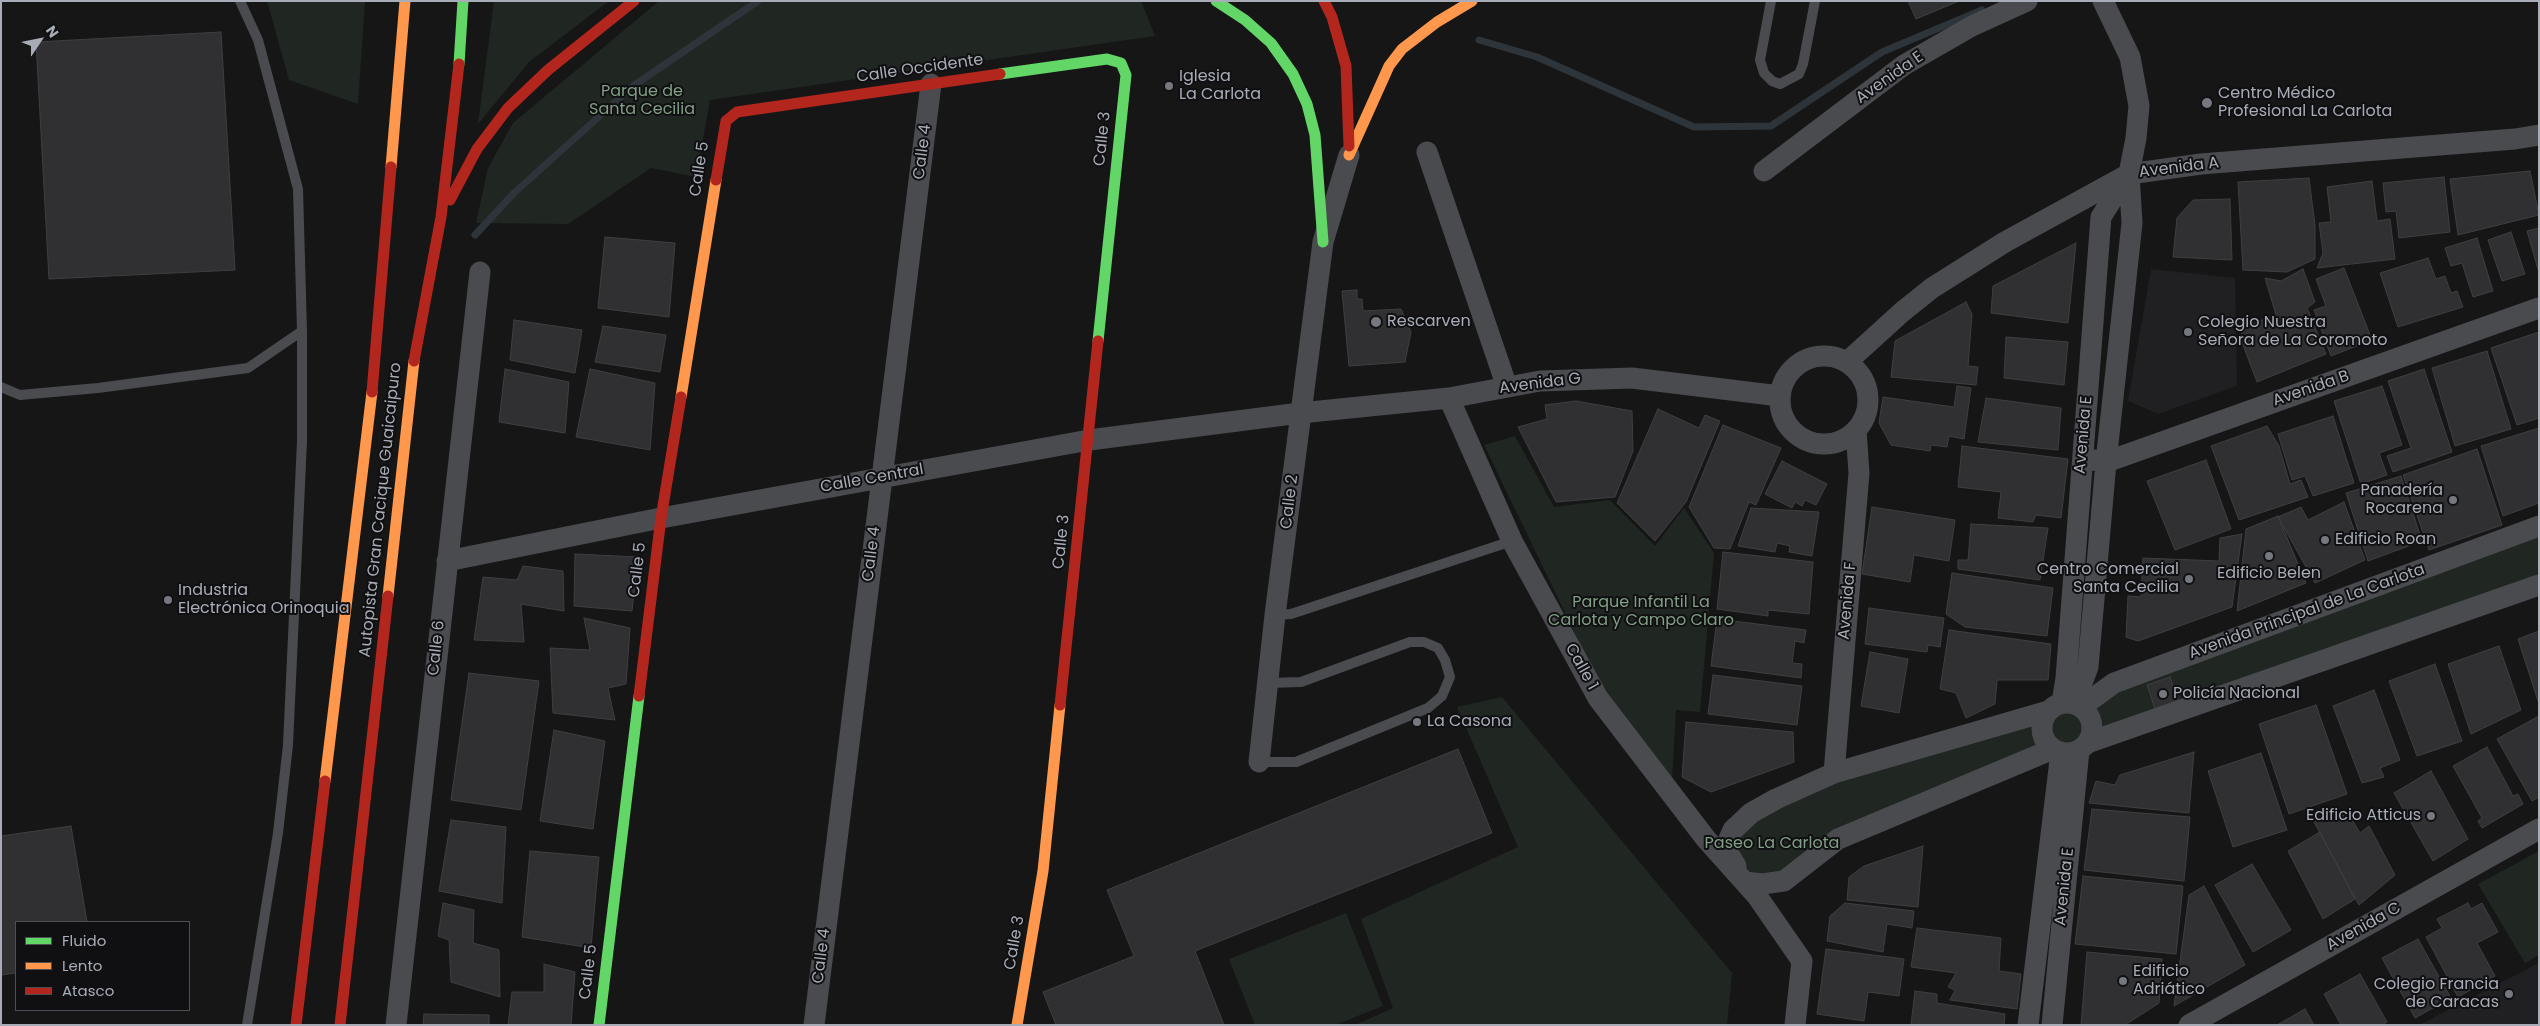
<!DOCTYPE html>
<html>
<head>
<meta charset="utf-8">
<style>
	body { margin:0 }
	#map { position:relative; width:2540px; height:1026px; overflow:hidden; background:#161616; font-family:Poppins,sans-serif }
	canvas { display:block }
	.frame { position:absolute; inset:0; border:2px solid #a8acb6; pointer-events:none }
	.legend { position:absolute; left:15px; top:921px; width:175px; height:90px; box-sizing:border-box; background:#101012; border:1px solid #4d4e54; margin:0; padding:6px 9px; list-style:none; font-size:15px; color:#a8acb6 }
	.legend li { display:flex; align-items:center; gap:10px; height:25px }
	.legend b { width:25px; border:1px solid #4d4e54 }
	.north { position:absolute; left:15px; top:15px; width:50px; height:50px; -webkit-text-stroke:4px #101012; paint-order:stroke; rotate:56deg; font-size:14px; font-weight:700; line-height:20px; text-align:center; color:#a8acb6 }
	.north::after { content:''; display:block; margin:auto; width:18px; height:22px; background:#a8acb6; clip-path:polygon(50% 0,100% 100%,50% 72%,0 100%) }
</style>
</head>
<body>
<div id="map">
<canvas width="2540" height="1026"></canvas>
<div class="frame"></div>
<ul class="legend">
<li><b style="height:6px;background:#63d668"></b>Fluido</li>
<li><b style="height:6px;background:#ff974d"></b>Lento</li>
<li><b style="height:6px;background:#b3261e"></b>Atasco</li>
</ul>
<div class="north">N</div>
</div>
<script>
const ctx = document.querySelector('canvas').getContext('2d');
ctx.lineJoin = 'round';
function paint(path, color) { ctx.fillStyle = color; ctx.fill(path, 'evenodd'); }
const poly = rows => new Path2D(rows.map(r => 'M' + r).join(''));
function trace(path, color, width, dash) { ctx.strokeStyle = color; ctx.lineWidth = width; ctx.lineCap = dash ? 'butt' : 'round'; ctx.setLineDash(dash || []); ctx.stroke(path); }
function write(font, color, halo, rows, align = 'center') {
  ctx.font = font + ' Poppins,sans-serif'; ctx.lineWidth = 4; ctx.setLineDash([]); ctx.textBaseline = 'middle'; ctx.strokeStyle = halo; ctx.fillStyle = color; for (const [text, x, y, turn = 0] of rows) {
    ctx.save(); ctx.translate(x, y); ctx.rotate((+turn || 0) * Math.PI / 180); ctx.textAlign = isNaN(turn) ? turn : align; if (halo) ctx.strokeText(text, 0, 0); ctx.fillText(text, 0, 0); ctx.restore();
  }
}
paint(poly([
	[2151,269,2235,278,2237,386,2158,414,2128,401],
	[2539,963,2539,1025,2419,1025]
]), '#202022');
paint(poly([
	[267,1,365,1,358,104,289,80],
	[494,1,609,1,529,62,478,124],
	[659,1,1141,1,1155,36,710,100,696,177,651,168,568,224,476,223,488,168,513,123],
	[1515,436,1554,507,1610,500,1655,546,1684,508,1714,553,1700,712,1676,710,1672,780,1599,683,1484,445],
	[2539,526,2539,585,2087,743,1838,839,1791,877,1745,882,1728,839,1762,805,2048,711],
	[1502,697,1732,973,1727,1025,1355,1025,1393,1008,1361,919,1518,847,1457,707],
	[2539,851,2539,955,2525,963,2478,884],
	[1346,913,1383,1006,1335,1025,1255,1025,1229,959]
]), '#202621');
trace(poly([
	[1479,40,1537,57,1694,127,1771,126,1882,52,1982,10],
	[475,235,514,193,633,86,758,1]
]), '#2e353a', 7);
const building = poly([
	[1908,1,1959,1,1916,19,1908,1],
	[221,32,235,270,49,279,36,42,221,32],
	[2530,171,2539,215,2458,235,2450,179,2530,171],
	[2444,177,2450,232,2399,238,2396,211,2386,212,2383,183,2444,177],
	[2309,178,2315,225,2315,259,2287,272,2243,270,2238,182,2309,178],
	[2372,181,2377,221,2390,219,2395,259,2317,268,2323,253,2319,223,2331,222,2327,187,2372,181],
	[2230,199,2232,260,2173,257,2177,218,2193,200,2230,199],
	[2539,228,2539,273,2527,231,2539,228],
	[2511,232,2525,274,2502,281,2488,240,2511,232],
	[605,237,675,243,669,317,598,308,605,237],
	[2477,238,2493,291,2473,297,2462,263,2451,266,2445,248,2477,238],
	[2076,243,2068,323,1991,313,1993,286,2076,243],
	[2428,258,2436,279,2445,276,2451,293,2457,291,2463,307,2398,327,2380,273,2428,258],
	[2344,268,2372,340,2331,356,2314,310,2326,306,2316,279,2344,268],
	[2303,269,2315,302,2307,308,2326,354,2257,382,2240,337,2245,326,2276,315,2265,278,2281,281,2303,269],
	[1357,290,1357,299,1362,299,1363,311,1401,309,1411,332,1405,362,1349,366,1342,291,1357,290],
	[1966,302,1972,314,1968,366,1978,367,1976,385,1891,377,1895,341,1966,302],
	[514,320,582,330,575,373,510,360,514,320],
	[603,326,666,335,660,372,595,362,603,326],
	[2539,332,2539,418,2517,425,2491,348,2539,332],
	[2006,337,2068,342,2064,385,2004,378,2006,337],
	[2487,351,2511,429,2455,446,2432,368,2487,351],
	[505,369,569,382,565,433,499,422,505,369],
	[590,369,655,383,650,450,576,437,590,369],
	[2424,369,2452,452,2393,472,2387,456,2411,448,2388,381,2424,369],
	[1957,386,1971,388,1964,439,1949,436,1947,447,1931,445,1930,451,1891,445,1879,423,1883,397,1954,407,1957,386],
	[2382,386,2402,445,2379,453,2387,475,2361,484,2334,401,2382,386],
	[1986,398,2061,408,2058,450,1978,442,1986,398],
	[1576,401,1632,411,1633,451,1615,497,1556,502,1518,427,1547,419,1545,405,1576,401],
	[1658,409,1699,428,1705,415,1720,421,1686,502,1655,541,1617,503,1658,409],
	[2333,416,2354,483,2313,496,2305,476,2292,480,2278,434,2333,416],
	[1723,425,1781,448,1756,505,1749,502,1730,549,1714,548,1689,507,1723,425],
	[2267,426,2279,446,2290,484,2301,480,2308,497,2239,520,2211,446,2267,426],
	[2539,428,2539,503,2503,516,2481,446,2539,428],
	[1962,446,2068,459,2061,518,2036,515,2033,522,1998,518,2001,492,1958,487,1962,446],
	[2477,449,2502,525,2429,550,2403,475,2477,449],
	[2206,460,2231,529,2175,550,2147,481,2206,460],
	[1782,461,1827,484,1816,505,1805,500,1802,506,1795,502,1792,508,1765,494,1782,461],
	[2401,476,2422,541,2368,561,2346,493,2401,476],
	[2344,502,2365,560,2315,583,2278,517,2301,507,2308,520,2344,502],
	[1872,507,1955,520,1949,561,1914,555,1910,582,1862,574,1872,507],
	[1751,508,1819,512,1812,556,1789,552,1790,546,1777,543,1775,552,1738,546,1751,508],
	[2278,516,2306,583,2237,611,2246,529,2278,516],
	[1971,524,2048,528,2040,580,1958,569,1958,560,1968,560,1971,524],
	[2242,534,2232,607,2138,641,2126,637,2128,596,2141,597,2143,558,2219,561,2220,538,2242,534],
	[1723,552,1813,562,1809,614,1768,610,1768,616,1717,609,1723,552],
	[575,554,638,557,632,611,574,606,575,554],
	[523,566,563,571,564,611,521,604,524,642,474,640,483,577,517,580,523,566],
	[1952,573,2053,588,2047,636,1965,627,1946,614,1952,573],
	[1869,608,1944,618,1940,647,1928,645,1927,652,1865,644,1869,608],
	[584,618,630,628,626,684,608,688,615,720,553,713,550,648,590,650,584,618],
	[1717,619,1806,630,1804,643,1795,641,1792,663,1802,664,1801,678,1711,666,1717,619],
	[1949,630,2051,644,2048,680,1997,680,1995,704,1966,718,1956,693,1940,689,1949,630],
	[2539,631,2539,704,2518,639,2539,631],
	[2499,646,2521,710,2471,734,2448,664,2499,646],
	[1870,652,1908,659,1899,713,1861,706,1870,652],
	[2435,664,2462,741,2417,756,2389,681,2435,664],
	[469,673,539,681,521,810,451,800,469,673],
	[1713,675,1802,686,1797,725,1708,714,1713,675],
	[2170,677,2179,703,2156,712,2147,685,2170,677],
	[2374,690,2400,760,2380,768,2384,777,2362,783,2333,706,2374,690],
	[2316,705,2347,794,2289,814,2259,724,2316,705],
	[2539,716,2539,797,2532,801,2497,739,2539,716],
	[1686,722,1793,732,1794,762,1711,792,1682,777,1686,722],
	[554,730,605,741,593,829,540,821,554,730],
	[2487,747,2513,796,2518,794,2523,804,2482,828,2478,821,2482,818,2453,766,2487,747],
	[1458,749,1492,833,1195,951,1224,1025,1056,1025,1043,992,1134,956,1107,890,1458,749],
	[2194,752,2189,813,2089,803,2096,781,2115,785,2120,775,2194,752],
	[2261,753,2287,830,2233,847,2208,771,2261,753],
	[2431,771,2468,839,2433,861,2394,793,2431,771],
	[2092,809,2190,817,2184,881,2084,870,2092,809],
	[2327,812,2331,821,2348,813,2360,833,2369,826,2395,875,2359,905,2314,822,2327,812],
	[451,820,506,827,502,903,439,891,451,820],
	[71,826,87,922,16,922,16,973,1,975,1,836,71,826],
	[2320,832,2355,899,2323,919,2288,851,2320,832],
	[1923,846,1918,907,1847,900,1849,877,1864,866,1923,846],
	[530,851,599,857,591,948,522,937,530,851],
	[2252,864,2291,930,2253,952,2215,885,2252,864],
	[2083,876,2183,886,2176,954,2075,944,2083,876],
	[2204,886,2245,965,2174,1006,2189,895,2204,886],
	[443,903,474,910,473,943,499,950,500,997,451,982,449,940,438,936,443,903],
	[1845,903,1914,911,1912,928,1887,924,1883,952,1827,941,1830,916,1845,903],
	[2468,903,2471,909,2482,903,2498,932,2477,943,2495,976,2458,997,2426,937,2442,928,2437,919,2468,903],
	[1917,928,2001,938,1999,971,2021,974,2017,1009,1950,1000,1955,990,1948,987,1956,973,1911,967,1917,928],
	[2418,939,2451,998,2415,1018,2382,958,2418,939],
	[1826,949,1904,959,1899,996,1868,992,1864,1021,1817,1014,1826,949],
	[2087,952,2162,959,2159,1003,2125,1025,2081,1025,2087,952],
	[544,964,575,972,571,1025,508,1025,512,992,544,992,544,964],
	[2360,974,2387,1022,2382,1025,2341,1025,2324,994,2360,974],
	[1915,991,1937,994,1937,1003,2005,1014,2004,1025,1911,1025,1915,991],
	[2305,1009,2314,1025,2277,1025,2305,1009],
	[424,1014,489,1015,489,1025,423,1025,424,1014]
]);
paint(building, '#303032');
trace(building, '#3f3f42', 1);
trace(poly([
	[240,1,258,40,298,189,302,331,302,441,288,745,278,833,247,1025],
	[1771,1,1760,60,1764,73,1772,81,1780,84,1799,74,1803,64,1815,1],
	[1,387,20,395,98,388,248,368,302,331],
	[1275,615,1291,614,1512,541],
	[1259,762,1296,762,1428,708,1442,696,1450,677,1445,660,1438,648,1424,642,1410,642,1301,682,1268,683]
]), '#4a4b4f', 10);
trace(poly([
	[1427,152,1507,387],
	[1764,171,1904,65,1972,26,2027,1],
	'1780 400a44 44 0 1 1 88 0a44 44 0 1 1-88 0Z',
	[1847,362,1902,312,1932,288,2005,242,2129,174,2201,164,2515,139,2539,135],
	[1449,398,1512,541,1598,698,1706,839,1757,896,1802,961,1795,1025],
	[2093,460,2106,462,2539,308],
	[447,561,661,518,1089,440,1300,413,1449,398,1540,381,1632,378,1780,396],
	'2042 728a25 25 0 1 1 50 0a25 25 0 1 1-50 0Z',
	[2062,703,2066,678,2101,217,2127,176],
	[2074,704,2088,667,2106,462,2132,223,2129,174,2136,138,2139,106,2130,57,2103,1],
	[2081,707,2114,683,2539,526],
	[2087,743,2539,585],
	[1259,762,1275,615,1323,242,1349,155],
	[1834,773,1859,473,1856,430],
	[1736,866,1725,848,1733,830,1751,813,1776,799,1834,773,2048,711],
	[1745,882,1762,884,1784,881,1838,839,2053,749],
	[396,1025,480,272],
	[814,1025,931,84],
	[2028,1025,2061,752],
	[2052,1025,2079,750],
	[2189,1025,2539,829]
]), '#4a4b4f', 21);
trace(poly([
	[1216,1,1245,20,1271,43,1293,74,1307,104,1315,135,1323,242],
	[459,64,463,1],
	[1000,74,1107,59,1121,63,1126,75,1098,341],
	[599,1025,639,696]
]), '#63d668', 11);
trace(poly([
	[1349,155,1389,66,1402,49,1437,22,1472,1],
	[391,167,405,1],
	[681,397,716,180],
	[388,596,414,361],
	[325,781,372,392],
	[1017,1025,1043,871,1060,705]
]), '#ff974d', 11);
trace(poly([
	[1324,1,1332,17,1346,66,1349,146],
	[716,180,726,121,737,112,1000,74],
	[450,200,477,149,508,108,548,70,634,1],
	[414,361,441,217,459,64],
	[372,392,391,167],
	[639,696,661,518,681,397],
	[1060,705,1098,341],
	[296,1025,325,781],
	[340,1025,388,596]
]), '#b3261e', 11);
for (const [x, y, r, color] of [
	[1169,86,5,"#75787e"],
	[2207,103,6,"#75787e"],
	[1376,322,6,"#75787e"],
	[2188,332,5,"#75787e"],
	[2453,500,5,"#75787e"],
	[2325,540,5,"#75787e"],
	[2269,556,5,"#75787e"],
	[2189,579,5,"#75787e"],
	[168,600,5,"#75787e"],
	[2163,694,5,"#75787e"],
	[1417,722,5,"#75787e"],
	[2431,816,5,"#75787e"],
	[2123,981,5,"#75787e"],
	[2509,994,5,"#75787e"]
]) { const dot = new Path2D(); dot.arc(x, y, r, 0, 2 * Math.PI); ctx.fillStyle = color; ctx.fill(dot); trace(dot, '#101012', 2); }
write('16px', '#a8acb6', '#101012', [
	["Calle Occidente",920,69,-8],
	["Avenida E",1890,78,-35],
	["Calle 3",1103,139,-84],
	["Calle 4",923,152,-83],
	["Avenida A",2179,168,-7],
	["Calle 5",700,169,-81],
	["Avenida G",1540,384,-7],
	["Avenida B",2311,389,-19],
	["Avenida E",2084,435,-85],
	["Calle Central",872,479,-10],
	["Calle 2",1290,502,-83],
	["Autopista Gran Cacique Guaicaipuro",381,510,-84],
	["Calle 3",1062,542,-84],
	["Calle 4",872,554,-83],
	["Calle 5",638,570,-83],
	["Avenida F",1848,601,-85],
	["Avenida Principal de La Carlota",2307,612,-20],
	["Calle 6",437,648,-84],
	["Calle 1",1581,667,61],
	["Avenida E",2065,887,-84],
	["Avenida C",2364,927,-29],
	["Calle 3",1015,943,-80],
	["Calle 4",822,956,-83],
	["Calle 5",589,972,-83]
]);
write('16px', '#a8acb6', '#101012', [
	["Iglesia",1179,77],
	["La Carlota",1179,95],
	["Centro Médico",2218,94],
	["Profesional La Carlota",2218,112],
	["Rescarven",1387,322],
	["Colegio Nuestra",2198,323],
	["Señora de La Coromoto",2198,341],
	["Panadería",2443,491,"right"],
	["Rocarena",2443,509,"right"],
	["Edificio Roan",2335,540],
	["Centro Comercial",2179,570,"right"],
	["Santa Cecilia",2179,588,"right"],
	["Edificio Belen",2269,574,"center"],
	["Industria",178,591],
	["Electrónica Orinoquia",178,609],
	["Policía Nacional",2173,694],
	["La Casona",1427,722],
	["Edificio Atticus",2421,816,"right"],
	["Edificio",2133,972],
	["Adriático",2133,990],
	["Colegio Francia",2499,985,"right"],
	["de Caracas",2499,1003,"right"]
], 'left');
write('16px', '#819f84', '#101012', [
	["Parque de",642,92],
	["Santa Cecilia",642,110],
	["Parque Infantil La",1641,603],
	["Carlota y Campo Claro",1641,621],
	["Paseo La Carlota",1772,844]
]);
</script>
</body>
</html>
